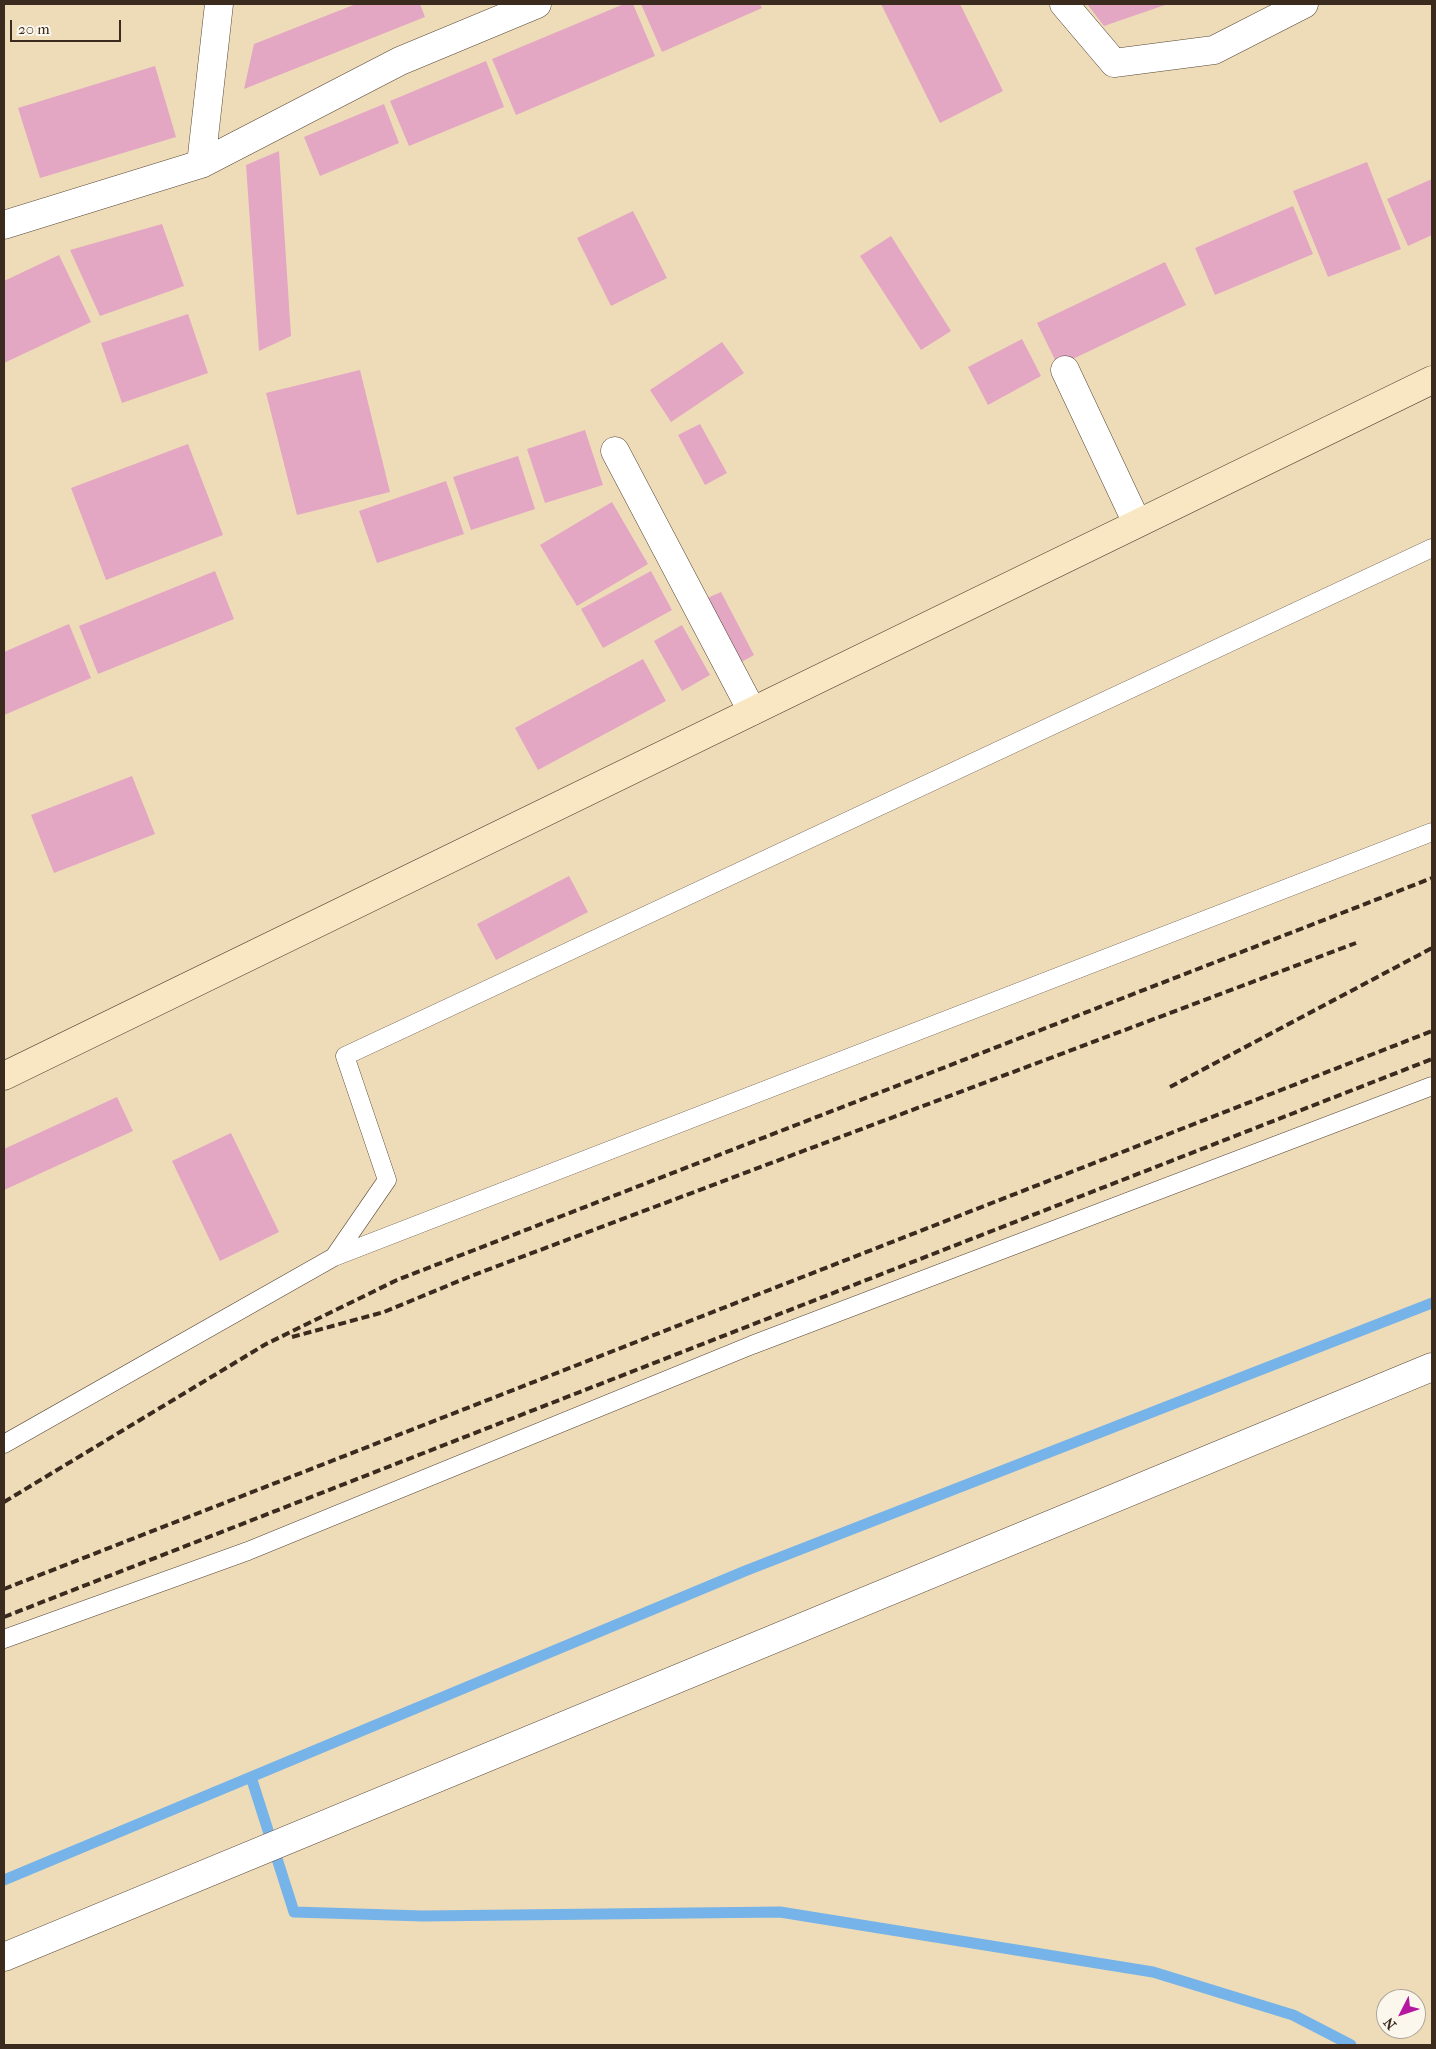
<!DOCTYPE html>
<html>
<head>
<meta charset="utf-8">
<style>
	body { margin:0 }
	#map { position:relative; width:1436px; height:2049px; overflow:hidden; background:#eedcb9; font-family:"IM FELL French Canon",serif }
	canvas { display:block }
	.frame { position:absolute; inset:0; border:5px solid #3b2a1e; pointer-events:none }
	.north { position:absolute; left:1376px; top:1989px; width:50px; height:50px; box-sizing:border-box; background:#fbf7ec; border:1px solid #aea59a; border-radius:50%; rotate:229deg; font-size:14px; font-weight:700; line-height:20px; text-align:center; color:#3b2a1e }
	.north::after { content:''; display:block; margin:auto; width:18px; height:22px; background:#b5179e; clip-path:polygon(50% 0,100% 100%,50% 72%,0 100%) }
	.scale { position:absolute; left:10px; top:20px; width:111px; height:22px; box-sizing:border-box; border:2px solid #3b2a1e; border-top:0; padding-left:6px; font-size:15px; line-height:18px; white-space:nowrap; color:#3b2a1e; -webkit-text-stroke:4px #fbf7ec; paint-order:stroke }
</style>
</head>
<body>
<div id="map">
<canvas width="1436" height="2049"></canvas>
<div class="frame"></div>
<div class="north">N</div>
<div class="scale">20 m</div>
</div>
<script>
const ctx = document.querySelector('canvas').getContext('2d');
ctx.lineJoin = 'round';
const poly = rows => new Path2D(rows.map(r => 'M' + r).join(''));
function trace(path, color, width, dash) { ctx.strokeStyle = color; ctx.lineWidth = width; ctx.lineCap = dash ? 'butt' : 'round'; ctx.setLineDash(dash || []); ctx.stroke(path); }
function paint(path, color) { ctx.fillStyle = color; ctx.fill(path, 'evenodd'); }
trace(poly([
	[251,1777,294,1912,423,1916,780,1912,1153,1972,1293,2015,1351,2045],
	[4,1880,745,1571,1432,1303]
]), '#76b3e8', 11);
paint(poly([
	[356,4,420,4,425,17,244,89,254,44],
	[624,4,633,4,655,56,516,115,492,59],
	[641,4,760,4,762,8,662,52],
	[881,4,960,4,1003,91,940,123],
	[1087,4,1168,4,1104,26],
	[486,61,504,107,409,146,390,101],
	[155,66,176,137,40,178,18,108],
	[384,104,399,143,320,176,304,137],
	[279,151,291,336,259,351,246,165],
	[1367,162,1401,249,1328,277,1293,191],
	[1432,179,1432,235,1408,246,1387,199],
	[1293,206,1313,254,1215,295,1195,248],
	[633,211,667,278,611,306,577,238],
	[162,224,184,286,100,316,70,250],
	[891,236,951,331,921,350,860,256],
	[59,255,91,322,4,363,4,281],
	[1165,262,1186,305,1058,366,1037,323],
	[188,314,208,373,122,403,101,343],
	[1022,339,1041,376,988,405,968,367],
	[722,342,744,373,671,422,650,390],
	[360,370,390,492,297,515,266,393],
	[700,424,727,473,705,485,678,435],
	[585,430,603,485,545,503,527,449],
	[188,444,223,535,106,580,71,488],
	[518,456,535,509,471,530,453,477],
	[446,481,464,534,377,563,359,511],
	[612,502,648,564,577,606,540,545],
	[215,571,234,619,98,674,79,626],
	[651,571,672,610,603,648,581,609],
	[721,592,754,655,736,665,703,600],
	[69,624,91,678,4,715,4,652],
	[682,625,710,675,682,691,654,641],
	[643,659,666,701,538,770,515,728],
	[132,776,155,834,54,873,31,815],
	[569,876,588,912,496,960,477,924],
	[117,1097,133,1131,4,1190,4,1149],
	[231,1133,279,1232,220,1261,172,1161]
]), '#e3a6c3');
const service = poly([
	[334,1257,387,1180,345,1056,1432,548],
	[4,1444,334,1257,1432,832],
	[4,1639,248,1551,752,1345,1432,1086]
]);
const minor = poly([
	[1064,4,1114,63,1214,50,1304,4],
	[201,164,219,4],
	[4,225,201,164,400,61,537,4],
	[1065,370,1137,523],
	[615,451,752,711],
	[4,1957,1432,1367]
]);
const secondary = poly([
	[4,1076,1432,380]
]);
trace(service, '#564535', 19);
trace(minor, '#564535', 29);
trace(secondary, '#564535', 29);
trace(service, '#fff', 18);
trace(minor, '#fff', 28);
trace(secondary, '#f9e7c3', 28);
trace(poly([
	[1170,1087,1432,948],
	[292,1337,384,1312,471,1276,1356,943],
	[4,1502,266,1344,397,1280,1432,878],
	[4,1589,1432,1031],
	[4,1617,1432,1059]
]), '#3b2a1e', 4, [8, 4]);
</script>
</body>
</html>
